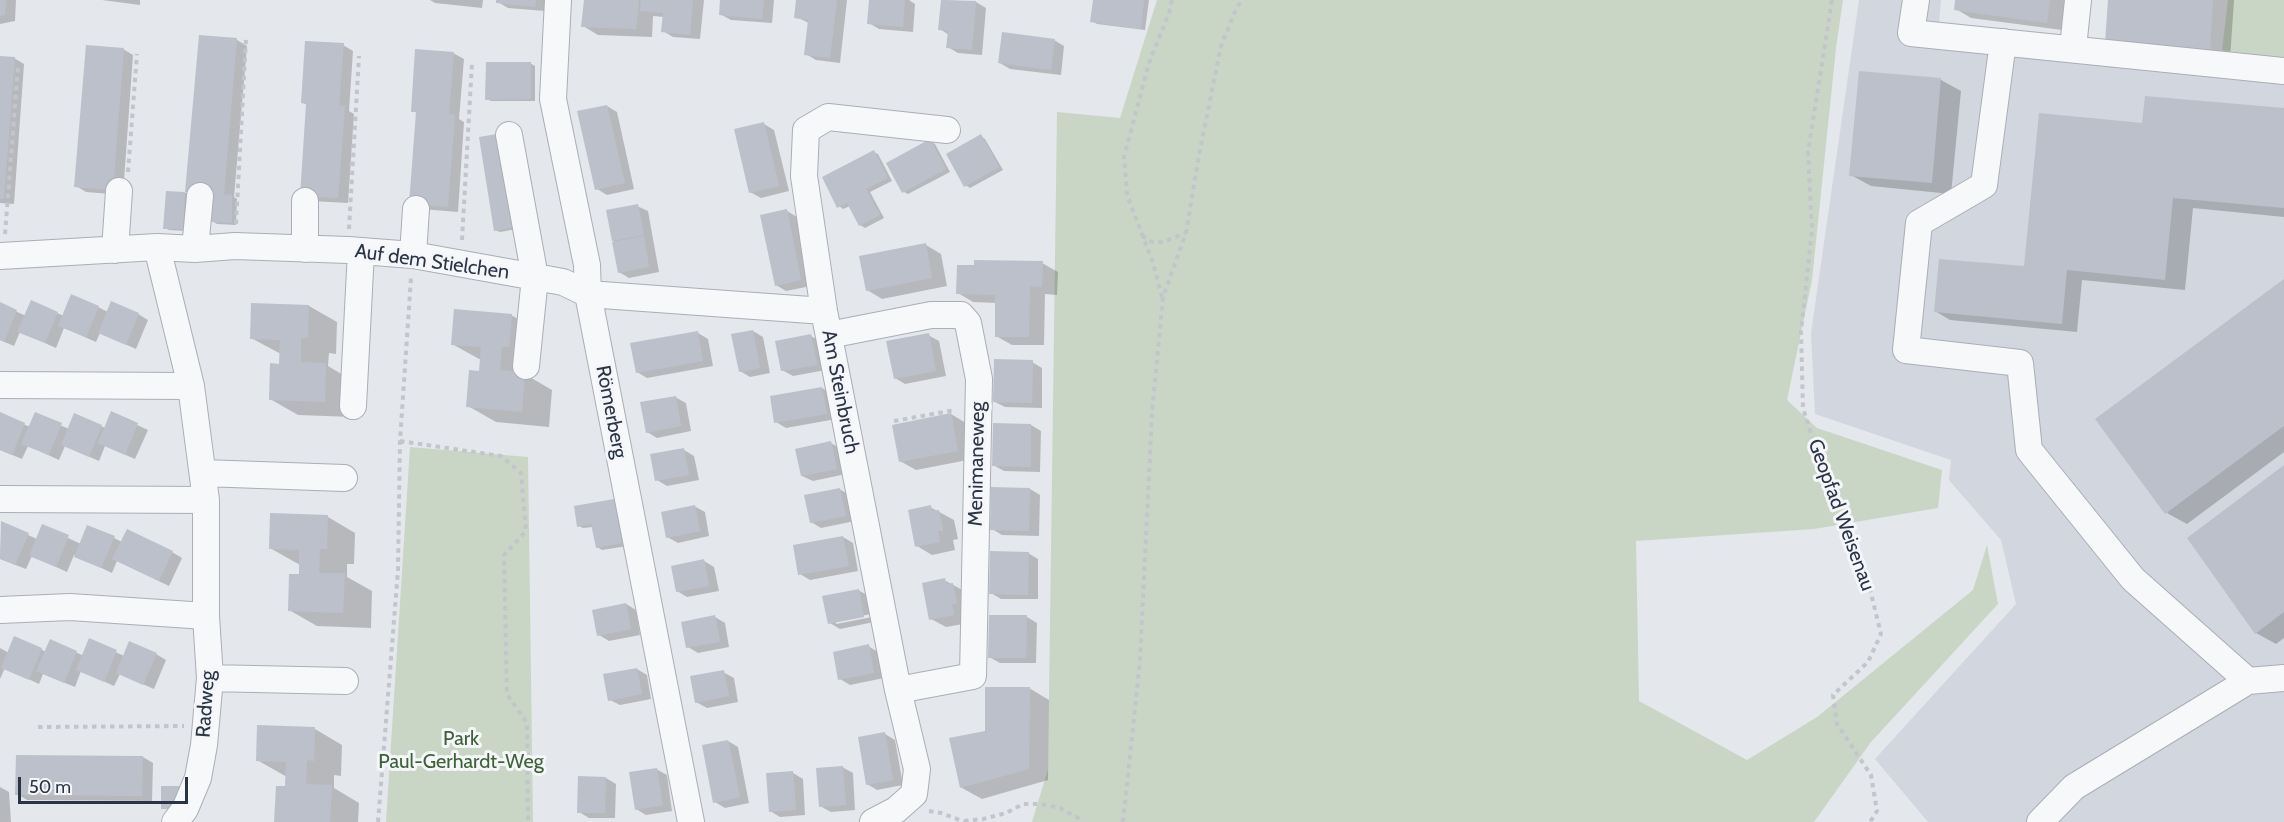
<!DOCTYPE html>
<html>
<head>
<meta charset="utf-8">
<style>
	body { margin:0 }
	#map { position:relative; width:2284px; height:822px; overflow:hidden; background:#e4e7ec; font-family:Cabin,sans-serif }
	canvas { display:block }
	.scale { position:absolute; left:18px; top:777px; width:170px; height:27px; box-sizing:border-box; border:3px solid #2b3445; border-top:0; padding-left:8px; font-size:18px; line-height:21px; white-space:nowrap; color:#2b3445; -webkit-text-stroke:4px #f4f6f9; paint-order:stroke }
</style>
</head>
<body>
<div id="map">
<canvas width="2284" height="822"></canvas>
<div class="scale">50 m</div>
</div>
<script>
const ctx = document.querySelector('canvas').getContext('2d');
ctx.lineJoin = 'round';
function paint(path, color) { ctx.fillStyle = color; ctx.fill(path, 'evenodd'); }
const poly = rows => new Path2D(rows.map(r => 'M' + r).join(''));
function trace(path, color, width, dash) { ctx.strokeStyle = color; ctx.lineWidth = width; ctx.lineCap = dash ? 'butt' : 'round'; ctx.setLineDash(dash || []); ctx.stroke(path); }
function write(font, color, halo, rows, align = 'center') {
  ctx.font = font + ' Cabin,sans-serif'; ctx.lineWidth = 6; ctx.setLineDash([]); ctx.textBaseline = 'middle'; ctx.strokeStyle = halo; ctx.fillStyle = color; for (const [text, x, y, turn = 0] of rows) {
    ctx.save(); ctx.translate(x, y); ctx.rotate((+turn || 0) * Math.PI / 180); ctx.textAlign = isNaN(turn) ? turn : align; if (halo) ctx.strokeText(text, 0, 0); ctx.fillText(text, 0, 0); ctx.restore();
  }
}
paint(poly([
	[1859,0,1941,0,1939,25,2063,35,2284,62,2284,822,1928,822,1875,759,2016,604,2001,540,1949,480,1951,460,1815,414,1811,333]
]), '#d2d6de');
paint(poly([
	[1157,0,1843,0,1836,48,1812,280,1787,400,1817,428,1942,470,1938,508,1814,529,1636,541,1639,701,1747,760,1817,717,1973,590,1987,545,1998,604,1871,742,1814,822,1032,822,1048,769,1057,112,1120,118],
	[2228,0,2284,0,2284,60,2222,50],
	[410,447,528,457,533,822,386,822]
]), '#c9d6c5');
paint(poly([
	[0,0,16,0,15,21,0,24],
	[102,0,140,0,140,5],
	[430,0,483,0,482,8,435,3],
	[498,0,546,0,545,11,508,8,498,2],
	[586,0,704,0,700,39,673,37,663,31,664,17,653,16,652,37,598,35,583,26],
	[722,0,774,0,772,23,731,20,720,14],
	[798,0,847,0,840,63,816,60,806,54,809,23,796,17],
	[871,0,909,0,915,4,913,32,879,29,869,23],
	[942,0,976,2,986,8,982,55,958,53,948,47,949,35,940,29],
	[1095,0,1149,0,1145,30,1097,24,1092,21],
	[1957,0,2066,0,2062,30,1971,18,1956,9],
	[2109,0,2234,0,2230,60,2106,42],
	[200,37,237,40,247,46,234,197,237,199,236,225,217,224,212,221,213,198,187,231,169,230,165,228,167,193,187,193],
	[1054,40,1064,46,1061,75,1010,69,1000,63],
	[343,45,353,51,349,111,354,114,348,203,311,201,307,105,303,102],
	[123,49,133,55,123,195,86,192,76,186],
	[453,53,464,59,459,119,464,122,458,212,421,209,417,113,413,111],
	[0,57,14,58,24,64,14,204,0,203],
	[530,63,535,66,535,101,491,101,487,99],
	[1861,72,1941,80,1961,91,1951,194,1871,186,1851,175],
	[607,106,617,112,634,189,607,195,597,189],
	[2284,110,2284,217,2193,208,2185,290,2082,280,2077,332,1950,320,1935,311,2032,269],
	[764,124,774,130,789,191,761,198,750,192],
	[981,136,985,139,1003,170,970,188,965,185],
	[481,138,517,229,500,232,495,230],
	[930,141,935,144,950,172,908,194,904,192],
	[873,152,878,154,892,181,870,192,884,218,865,228,860,225,850,206,843,209,839,206],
	[637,206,648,211,659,272,629,278,619,272,608,212],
	[787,211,797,217,811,286,786,291,776,285],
	[926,245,941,254,947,286,882,299,867,290],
	[1042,263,1058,272,1057,295,1045,294,1044,345,1012,345,996,336,997,303,973,302,958,293],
	[2284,280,2284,452,2187,524,2167,513],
	[31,302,64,316,98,307,108,312,138,314,148,320,136,349,100,333,96,342,64,328,56,348,20,332,14,346,0,340,0,304,26,316],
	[309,306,337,322,336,354,329,353,328,366,353,381,352,417,298,415,270,399,281,365,281,354,251,338],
	[511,315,539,331,528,376,552,390,549,427,496,422,468,406,480,373,481,360,452,344],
	[753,331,763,337,770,373,750,377,740,371],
	[698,333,708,339,713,366,647,378,637,372],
	[928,335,939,341,946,376,905,384,895,378],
	[811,336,821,342,826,370,793,376,782,370],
	[1032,362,1042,368,1042,408,1005,407,995,402],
	[822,388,832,394,836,419,786,428,776,422],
	[675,397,686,403,691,431,657,438,647,432],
	[111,413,148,430,135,459,105,446,99,461,65,446,59,460,28,446,22,459,0,450,0,414,30,427,35,414,69,429,101,426,105,428],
	[951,414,966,423,973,459,916,470,900,461],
	[994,425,1031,425,1041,431,1040,472,1004,471,993,465],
	[831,443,841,449,846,474,813,481,802,476],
	[684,450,694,456,699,480,667,486,657,480],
	[2284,467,2284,638,2276,644,2256,633],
	[839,489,850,495,855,521,821,528,811,522],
	[1030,489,1040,495,1039,536,1002,535,992,529],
	[614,500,619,503,627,546,602,550,597,547,593,527,583,528,579,526],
	[694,506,705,512,709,536,678,543,667,537],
	[930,507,954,520,958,539,953,540,955,550,932,555,917,546],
	[328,517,355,533,354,564,347,564,347,577,372,591,371,628,317,626,289,610,300,576,300,565,270,548],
	[2,523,37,539,42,526,81,544,114,538,122,542,172,552,182,558,169,586,117,561,112,573,74,555,67,572,32,556,26,569,0,559],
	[843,537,853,543,858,571,810,580,800,574],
	[1028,553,1038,559,1038,599,1001,599,991,593],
	[704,561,714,567,719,591,687,597,677,591],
	[944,580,968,593,969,623,946,627,931,619],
	[858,590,869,596,874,622,840,629,830,623],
	[871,614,872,617,836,624,836,621],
	[626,604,636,610,640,635,609,641,599,635],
	[715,617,725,623,729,647,698,653,688,647],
	[1027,617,1037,623,1036,663,1000,663,989,657],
	[90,640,124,656,156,654,166,660,154,689,120,674,114,686,81,671,75,687,43,674,39,684,5,668,0,679,0,648,9,653,41,649,46,652,51,641,84,656],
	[868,646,878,652,884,678,850,685,840,679],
	[637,669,647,675,651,699,620,705,610,700],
	[723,672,734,678,738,702,707,708,696,702],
	[1029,688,1049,700,1048,780,982,799,962,788,951,739,987,732],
	[315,729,342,745,341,776,334,775,334,788,359,803,358,822,277,822,287,788,287,777,257,760],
	[885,734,895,740,903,785,877,790,867,784],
	[728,741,738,747,749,803,725,808,715,802],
	[143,757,153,763,152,801,27,800,17,794],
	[842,767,853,773,855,810,831,812,820,806],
	[656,769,667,775,672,811,646,815,636,809],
	[793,773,803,779,805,815,780,817,770,811],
	[606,778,616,784,615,818,589,818,579,812],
	[0,787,9,792,11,822,0,822]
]), '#0003');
paint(poly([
	[0,0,6,0,5,15,0,16],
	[496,0,536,0,535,7,496,3],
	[584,0,639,0,636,29,581,27],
	[641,0,693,0,690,35,661,32,663,13,640,11],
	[720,0,764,0,762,19,719,15],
	[796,0,837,0,830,58,804,55,808,20,794,18],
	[869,0,905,0,903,27,867,24],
	[941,0,976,1,972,50,946,48,948,31,938,30],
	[1093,0,1144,0,1141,29,1090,22],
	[1955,0,2050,0,2047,23,1954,10],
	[2108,0,2213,0,2210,50,2105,43],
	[1002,32,1055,39,1051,70,998,63],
	[199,35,237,38,224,194,232,195,232,223,211,222,212,194,185,192],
	[305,41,344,43,339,106,345,106,338,198,300,196,306,104,301,103],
	[86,45,124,48,113,190,74,187],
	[415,49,454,52,449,114,455,115,448,207,409,204,416,112,411,112],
	[0,56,15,57,4,199,0,199],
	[486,62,531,62,531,99,485,100],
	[1859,71,1941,78,1932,183,1849,176],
	[2145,96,2284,108,2284,208,2173,198,2165,280,2067,270,2062,324,1934,312,1939,259,2024,266,2039,113,2142,123],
	[607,105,625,183,595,190,577,111],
	[764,122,779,186,749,193,734,129],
	[497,134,513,227,494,231,479,137],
	[981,134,999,167,964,187,946,154],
	[930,139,946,169,902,193,886,163],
	[874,150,888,178,866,189,880,215,859,226,847,203,837,208,822,177],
	[166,191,185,192,183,229,163,229],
	[638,204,644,235,612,241,606,210],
	[787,209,801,280,775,286,760,215],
	[644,236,649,267,618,273,612,242],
	[926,243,932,278,866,291,859,256],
	[974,260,1043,261,1042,287,1030,286,1029,337,995,337,995,295,956,294,957,265,974,265],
	[2284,279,2284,426,2165,514,2095,419],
	[71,294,99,306,86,337,58,326],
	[31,300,58,312,45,343,17,332],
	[111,301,139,313,126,345,98,333],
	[0,302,17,310,4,342,0,340],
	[251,303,309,305,308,338,301,338,301,362,326,363,325,402,269,400,270,363,279,364,280,340,250,339],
	[454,309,512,314,509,347,502,347,500,370,525,373,522,412,466,407,469,370,479,371,481,347,451,345],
	[753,330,760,368,739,372,731,334],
	[698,331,703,361,636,373,630,343],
	[929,333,936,371,894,379,886,341],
	[811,334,817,365,781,371,775,341],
	[994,359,1033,360,1032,403,993,402],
	[822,387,827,414,774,423,770,396],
	[676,396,681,426,646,433,640,402],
	[111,411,138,423,125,455,98,443],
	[0,412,25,423,12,455,0,450],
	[35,412,62,423,49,455,21,444],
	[74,413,102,425,89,457,61,445],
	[951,413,958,451,899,462,892,425],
	[993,423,1031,424,1031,467,992,466],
	[831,441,837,469,801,476,795,449],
	[684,448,689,475,655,481,650,454],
	[2284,465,2284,612,2255,634,2187,538],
	[991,487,1030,488,1029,531,990,530],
	[840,488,846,516,810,523,804,495],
	[614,499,623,543,596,548,591,524,577,527,574,506],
	[695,505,700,531,666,538,661,512],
	[931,505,932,511,939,510,943,531,938,531,940,542,915,547,908,510],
	[270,513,328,515,327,549,320,549,319,573,345,573,343,613,288,611,289,574,299,574,299,550,269,549],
	[1,521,29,533,15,565,0,558],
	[42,524,69,535,56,567,29,556],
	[87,525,115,536,101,568,74,557],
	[127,529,173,551,159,581,112,559],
	[843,536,849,566,798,575,793,545],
	[990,551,1029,552,1028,595,989,594],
	[704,559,709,586,676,592,671,566],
	[945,578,946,584,953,583,957,604,952,604,954,615,929,620,922,583],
	[859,589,864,617,828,624,822,596],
	[626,603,631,629,597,636,592,610],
	[715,615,720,642,686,648,681,622],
	[989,615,1027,615,1026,658,988,658],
	[14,636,42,648,29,680,1,668],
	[89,638,117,650,104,682,76,670],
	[50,639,77,651,64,683,36,671],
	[129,641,157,653,143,685,116,673],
	[869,644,874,673,838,680,833,652],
	[637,668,642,694,608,701,603,674],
	[724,670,729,696,695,703,690,676],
	[985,687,1030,687,1029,769,960,788,949,738,985,731],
	[257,725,315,727,314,761,307,760,306,784,332,785,330,822,274,822,276,786,285,786,286,762,256,761],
	[885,732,893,780,866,785,858,737],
	[728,740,740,797,713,803,702,745],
	[16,755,143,756,142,796,15,795],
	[843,766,846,805,819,807,816,768],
	[657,768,663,805,635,810,629,772],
	[793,771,796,810,769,812,766,773],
	[578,776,606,777,605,813,577,813],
	[161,786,181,786,173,804,169,809,161,809]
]), '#bbc0ca');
const minor = poly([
	[558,0,553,99,587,265,588,294,691,822],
	[1916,0,1911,33,2284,71],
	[2003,42,1984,185,1919,223,1906,350,2020,363,2029,450,2133,579,2248,681,2284,678],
	[2073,48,2078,0],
	[509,135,535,277,526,366],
	[157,247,191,386,206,500,206,616,210,678,204,745,198,778,185,809,175,822],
	[195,249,200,196],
	[305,249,305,201],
	[115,250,119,191],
	[413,255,416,209],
	[0,256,157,247,195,249,235,246,348,250,413,255,563,282,588,294,824,311],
	[829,335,931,315,961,315,968,323,979,379,973,676,898,690],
	[0,385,191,386],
	[353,406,361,251],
	[203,473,344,478],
	[0,499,206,500],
	[0,610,70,607,206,616],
	[210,678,345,681],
	[873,822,896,810,914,794,917,769,898,690,824,311,804,176,806,130,828,117,947,130],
	[2040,822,2074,787,2248,681]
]);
trace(minor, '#a9aeb7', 28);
trace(poly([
	[1832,0,1808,152,1812,230,1801,331,1803,408,1833,504,1868,581,1881,634,1868,662,1833,695,1837,724,1871,775,1877,811,1870,822],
	[128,172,137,54],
	[236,224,246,39],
	[349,229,359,56],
	[5,234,18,67],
	[1142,236,1152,242,1164,242,1185,233],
	[462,240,472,63],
	[1162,297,1153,263,1127,195,1124,157,1149,63,1169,13,1172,0],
	[894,421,955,410],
	[400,441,501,456,521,473,526,531,504,555,507,694,527,723,528,822],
	[38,727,184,726],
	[929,811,941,813,965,822],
	[964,821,983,819,1006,813,1023,804,1040,804,1060,808,1078,818,1081,822],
	[378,822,398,570,400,441,411,278],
	[1123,822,1140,661,1152,412,1163,297,1186,233,1199,155,1221,46,1236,9,1242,0]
]), '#c2c5cb', 4, [4.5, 4.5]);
trace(minor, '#f7f8fa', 26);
write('20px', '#2b3445', '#f4f6f9', [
	["Auf dem Stielchen",432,262,8],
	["Am Steinbruch",840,392,79],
	["Römerberg",611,412,79],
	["Menimaneweg",977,464,-89],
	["Geopfad Weisenau",1841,515,70],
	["Radweg",206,704,-86]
]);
write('20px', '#3f6138', '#f4f6f9', [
	["Park",461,739],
	["Paul-Gerhardt-Weg",461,762]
]);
</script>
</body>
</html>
